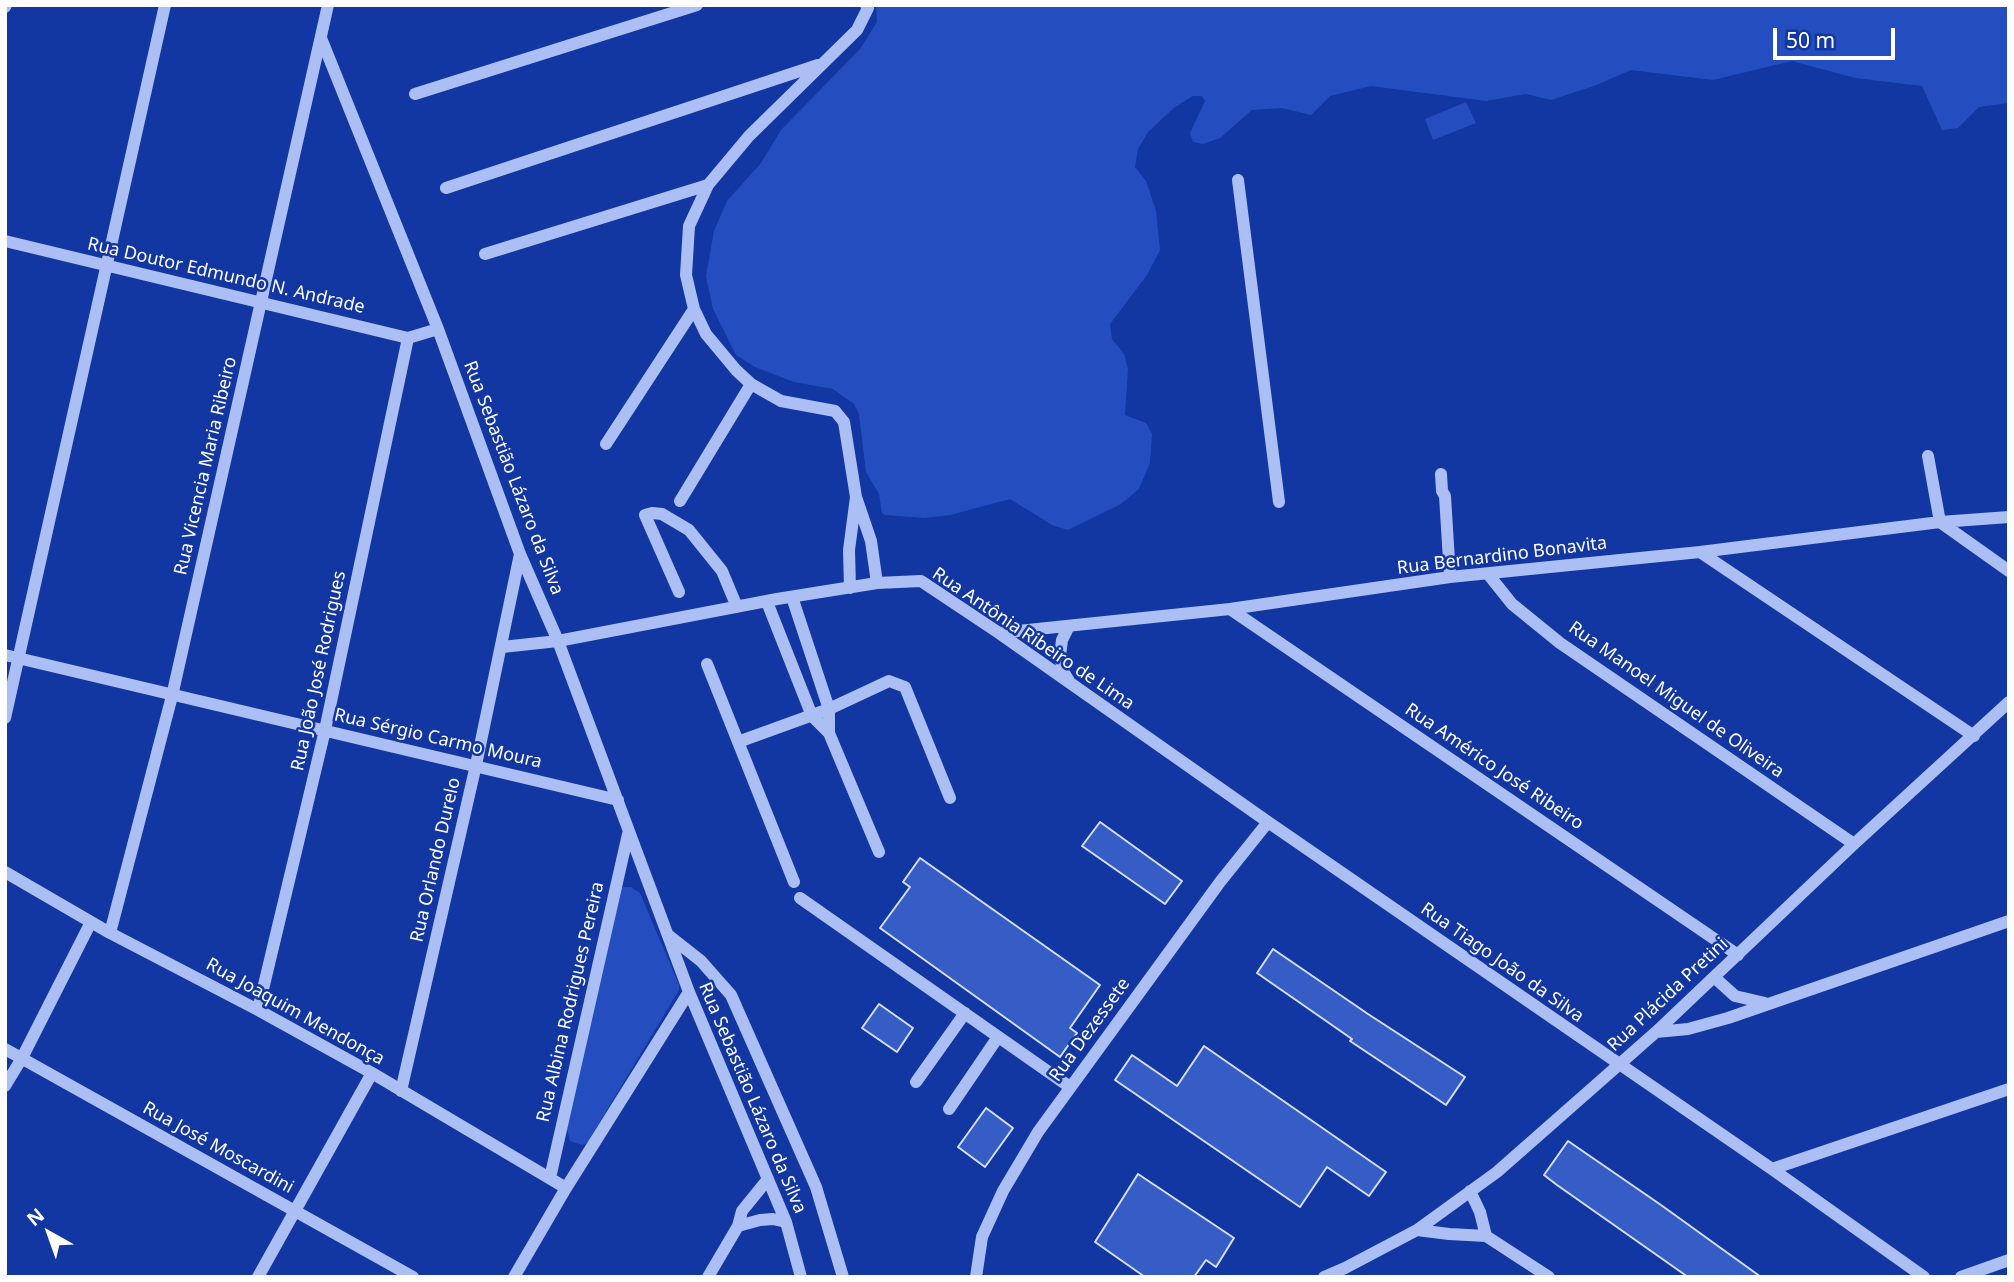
<!DOCTYPE html>
<html>
<head>
<meta charset="utf-8">
<style>
	body { margin:0 }
	#map { position:relative; width:2014px; height:1282px; overflow:hidden; background:#1236a2; font-family:"Noto Sans",sans-serif }
	canvas { display:block }
	.frame { position:absolute; inset:0; border:7px solid #fff; pointer-events:none }
	.north { position:absolute; left:14px; top:1198px; width:70px; height:70px; -webkit-text-stroke:5px #1236a2; paint-order:stroke; rotate:320deg; font-size:19px; font-weight:700; line-height:28px; text-align:center; color:#fff }
	.north::after { content:''; display:block; margin:auto; width:24px; height:32px; background:#fff; clip-path:polygon(50% 0,100% 100%,50% 72%,0 100%) }
	.scale { position:absolute; left:1773px; top:28px; width:122px; height:32px; box-sizing:border-box; border:4px solid #fff; border-top:0; padding-left:9px; font-size:21px; line-height:24px; white-space:nowrap; color:#fff; -webkit-text-stroke:5px #1236a2; paint-order:stroke }
</style>
</head>
<body>
<div id="map">
<canvas width="2014" height="1282"></canvas>
<div class="frame"></div>
<div class="north">N</div>
<div class="scale">50 m</div>
</div>
<script>
const ctx = document.querySelector('canvas').getContext('2d');
ctx.lineJoin = 'round';
function paint(path, color) { ctx.fillStyle = color; ctx.fill(path, 'evenodd'); }
const poly = rows => new Path2D(rows.map(r => 'M' + r).join(''));
function trace(path, color, width, dash) { ctx.strokeStyle = color; ctx.lineWidth = width; ctx.lineCap = dash ? 'butt' : 'round'; ctx.setLineDash(dash || []); ctx.stroke(path); }
function write(font, color, halo, rows, align = 'center') {
  ctx.font = font + ' "Noto Sans",sans-serif'; ctx.lineWidth = 5; ctx.setLineDash([]); ctx.textBaseline = 'middle'; ctx.strokeStyle = halo; ctx.fillStyle = color; for (const [text, x, y, turn = 0] of rows) {
    ctx.save(); ctx.translate(x, y); ctx.rotate((+turn || 0) * Math.PI / 180); ctx.textAlign = isNaN(turn) ? turn : align; if (halo) ctx.strokeText(text, 0, 0); ctx.fillText(text, 0, 0); ctx.restore();
  }
}
paint(poly([
	[876,5,2009,5,2009,103,1979,107,1958,128,1942,130,1922,86,1855,78,1792,61,1713,80,1631,70,1594,86,1551,100,1526,94,1486,101,1371,86,1330,96,1311,115,1282,108,1252,110,1220,138,1203,144,1193,142,1190,133,1205,101,1202,96,1193,96,1175,107,1148,132,1138,149,1135,167,1146,181,1156,211,1160,250,1147,275,1110,324,1112,339,1124,354,1128,369,1125,415,1146,423,1152,434,1150,463,1139,489,1121,504,1068,530,1052,525,1010,499,950,515,925,518,885,515,882,513,879,494,866,472,859,414,854,404,833,389,794,382,755,367,736,355,713,309,706,276,714,231,727,201,761,163,781,130,860,49,877,22],
	[1466,102,1476,123,1433,140,1425,119],
	[623,887,631,887,640,893,679,985,679,990,587,1143,582,1145,570,1141,566,1125,616,893]
]), '#244ec0');
const building = poly([
	[1100,822,1182,881,1165,904,1082,846,1100,822],
	[920,858,1100,985,1070,1028,1077,1033,1060,1057,880,928,910,887,903,882,920,858],
	[1273,949,1368,1014,1465,1077,1446,1105,1350,1041,1352,1039,1257,973,1273,949],
	[879,1004,913,1028,897,1052,862,1028,879,1004],
	[1204,1046,1386,1172,1369,1196,1327,1167,1300,1207,1115,1080,1132,1055,1177,1086,1204,1046],
	[986,1108,1013,1128,985,1167,958,1147,986,1108],
	[1568,1141,1661,1205,1761,1277,1688,1277,1557,1185,1544,1175,1568,1141],
	[1138,1174,1234,1238,1216,1267,1206,1260,1194,1277,1145,1277,1095,1242,1138,1174]
]);
paint(building, '#365cc6');
trace(building, '#d4dffe', 2);
trace(poly([
	[866,5,868,8,857,30,749,136,708,185,689,226,686,275,694,309,706,334,736,370,751,384,781,401,835,411,844,422,856,497,871,541,877,583],
	[5,7,6,5],
	[321,38,438,329,520,554,558,641,689,992,786,1222,801,1277],
	[415,94,697,5],
	[1238,180,1279,502],
	[446,188,818,65],
	[5,241,408,338,438,329],
	[485,254,708,185],
	[606,444,694,309],
	[1928,456,1940,522,2009,571],
	[1441,474,1442,491,1445,496,1450,577],
	[680,501,751,384],
	[1700,552,1974,736],
	[1488,574,1512,604,1560,643,1854,844],
	[850,588,849,550,856,497],
	[679,592,645,515,652,513,662,514,689,530,722,571,737,607],
	[792,597,829,709,829,733,879,852],
	[767,602,812,716,829,733],
	[1230,609,1738,955],
	[1069,626,1062,640,1060,656,1063,671,1069,681],
	[999,633,1230,609,1450,577,1700,552,1940,522,2009,517],
	[502,647,558,641,777,599,877,583,921,581,999,633,1268,822,1772,1169,1924,1277],
	[5,655,618,800],
	[707,664,794,882],
	[5,718,165,5],
	[738,742,829,709,889,681,905,687,950,798],
	[5,872,110,933,258,1010,372,1073,566,1188],
	[800,898,1070,1087],
	[110,933,172,696,328,5],
	[668,935,701,961,731,995,816,1187,843,1277],
	[1714,977,1735,996,1765,1003],
	[258,1010,325,730,408,338],
	[1656,1032,1688,1029,1728,1018,2009,921],
	[5,1049,413,1277],
	[916,1082,965,1013],
	[5,1086,22,1058,91,922],
	[401,1091,476,765,520,554],
	[949,1109,998,1037],
	[1772,1169,2009,1089],
	[550,1178,628,834],
	[1470,1191,1480,1212,1486,1236],
	[738,1226,760,1220,773,1219,786,1222],
	[1417,1230,1449,1234,1486,1236,1549,1277],
	[258,1277,372,1073],
	[514,1277,566,1188,689,992],
	[708,1277,738,1226,742,1211,768,1179],
	[976,1277,982,1237,1003,1191,1038,1132,1220,882,1268,822],
	[1324,1277,1345,1268,1417,1230,1497,1172,1656,1032,1854,844,2009,702],
	[1961,1277,2009,1260]
]), '#abbff5', 12);
write('18px', '#fff', '#1236a2', [
	["Rua Doutor Edmundo N. Andrade",226,276,13],
	["Rua Vicencia Maria Ribeiro",206,466,-77],
	["Rua Sebastião Lázaro da Silva",513,478,69],
	["Rua Bernardino Bonavita",1502,556,-7],
	["Rua Antônia Ribeiro de Lima",1033,639,34],
	["Rua João José Rodrigues",319,671,-78],
	["Rua Manoel Miguel de Oliveira",1676,700,35],
	["Rua Sérgio Carmo Moura",438,739,13],
	["Rua Américo José Ribeiro",1494,767,34],
	["Rua Orlando Durelo",436,860,-77],
	["Rua Tiago João da Silva",1502,963,35],
	["Rua Plácida Pretini",1668,995,-43],
	["Rua Albina Rodrigues Pereira",571,1002,-77],
	["Rua Joaquim Mendonça",295,1012,29],
	["Rua Dezessete",1090,1030,-54],
	["Rua Sebastião Lázaro da Silva",752,1098,67],
	["Rua José Moscardini",218,1148,29]
]);
</script>
</body>
</html>
